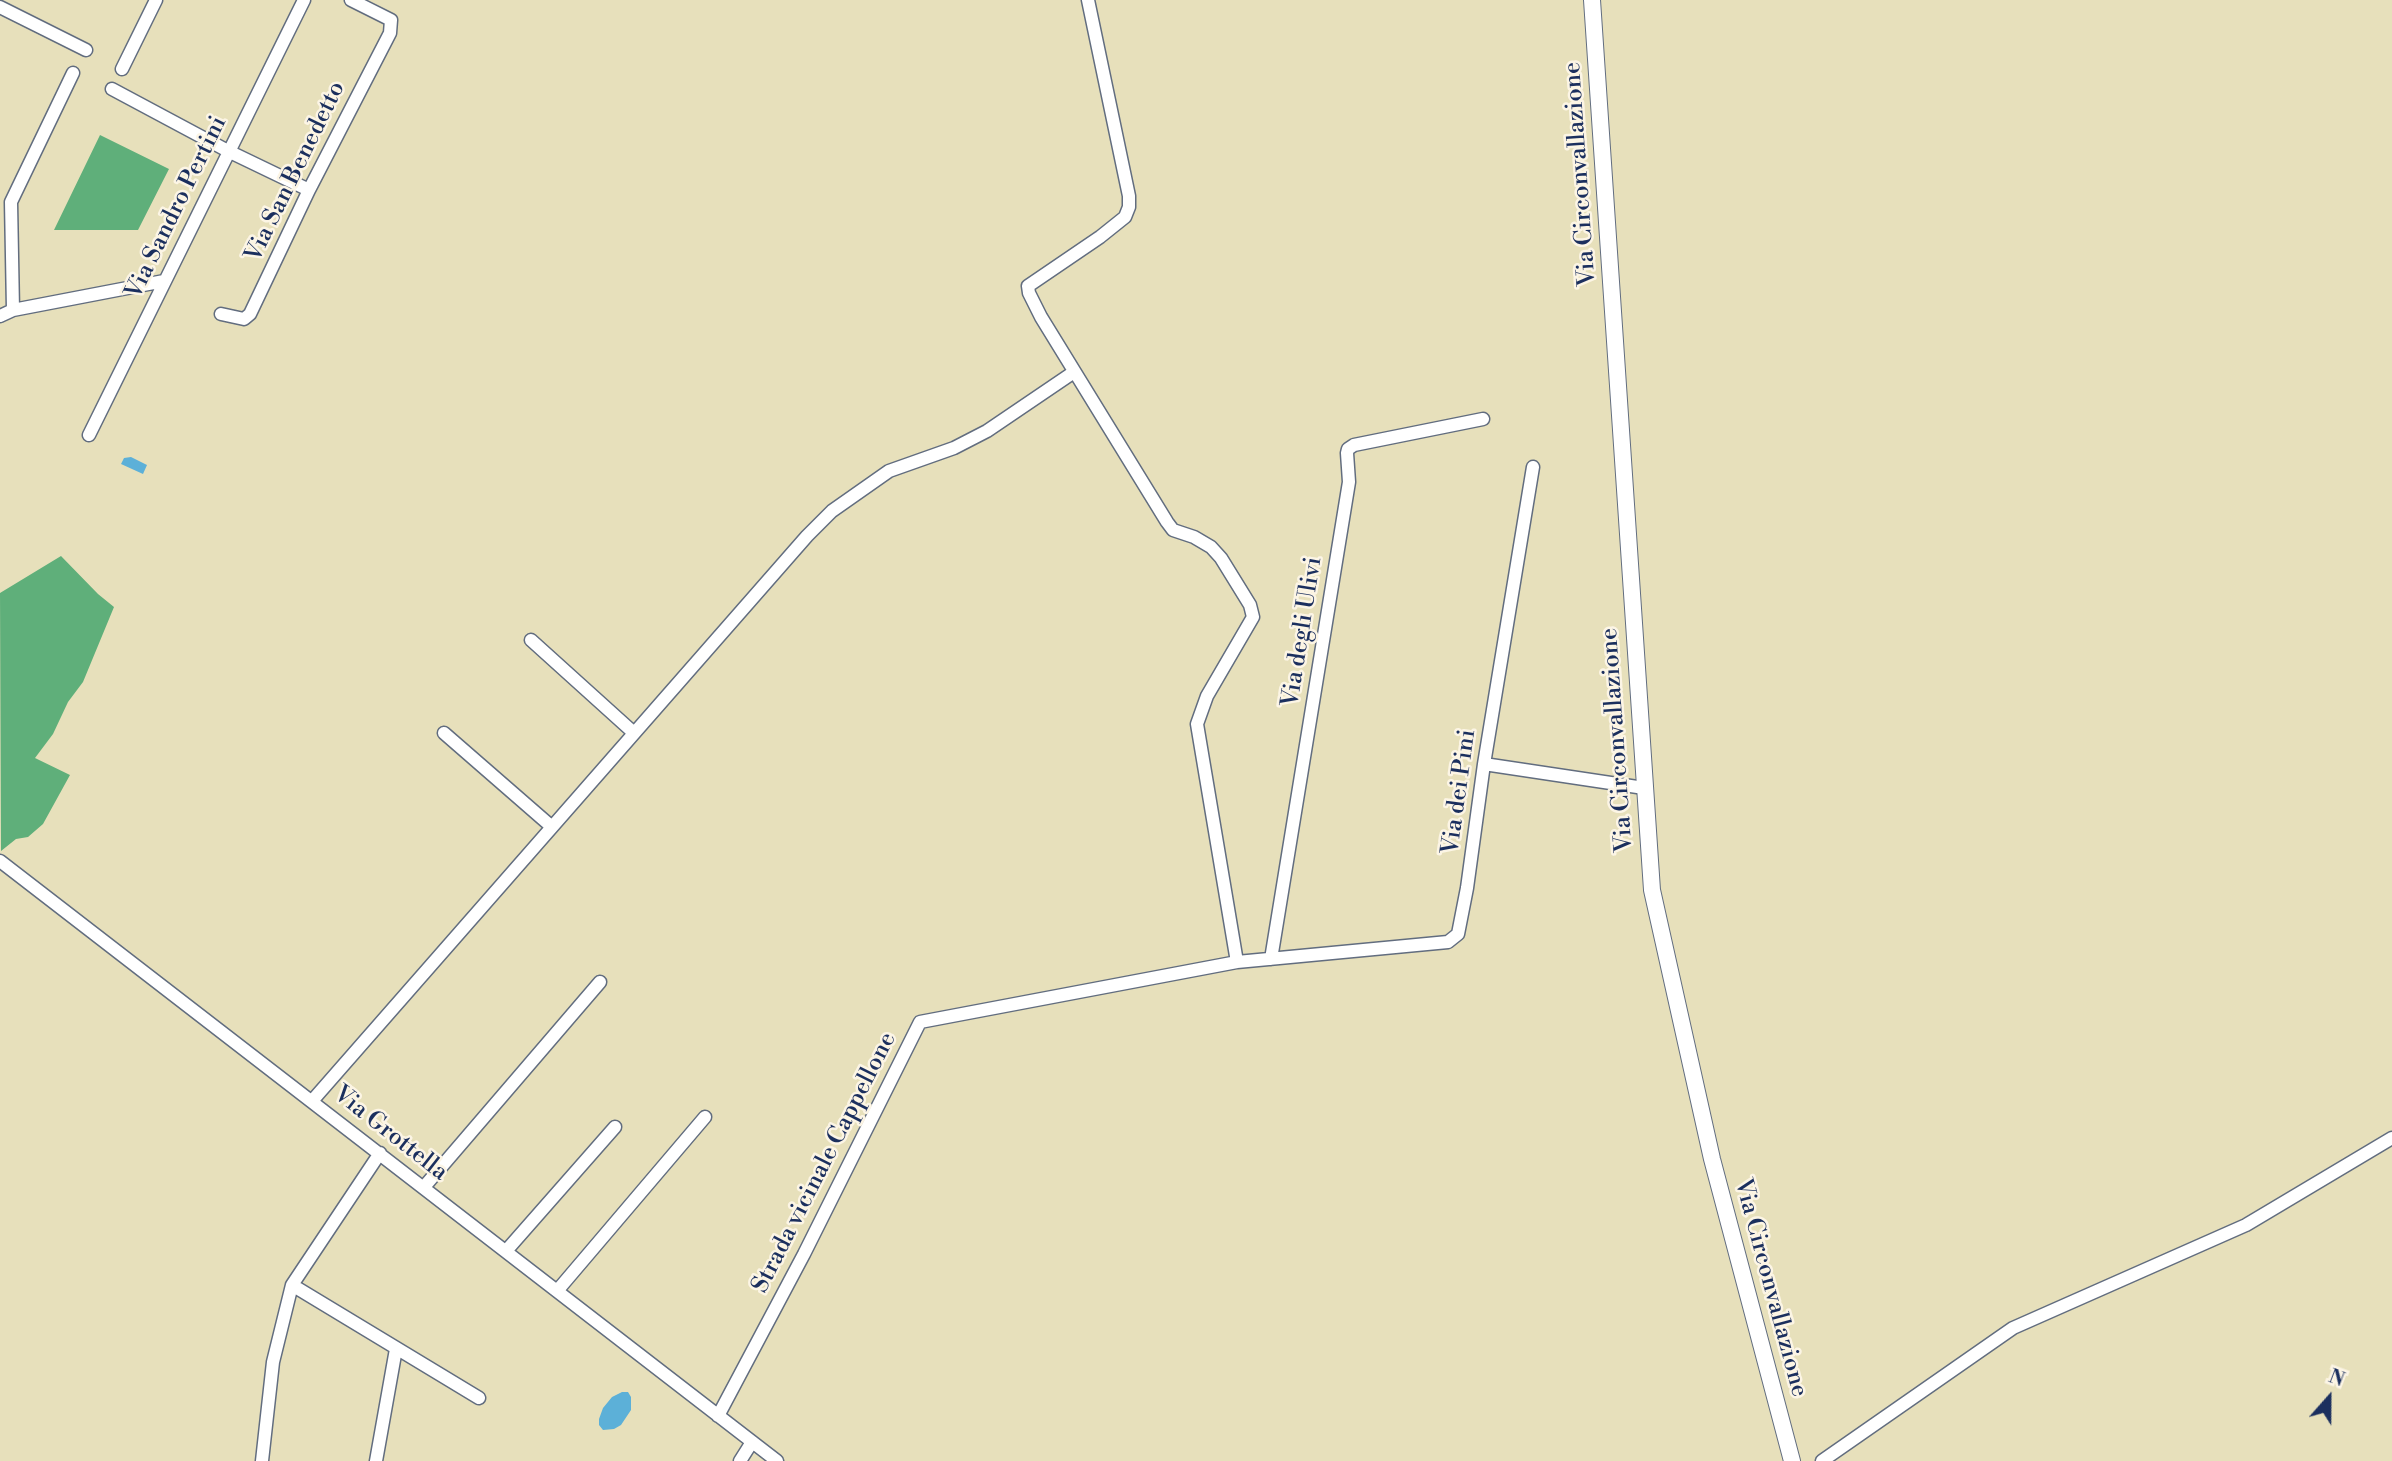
<!DOCTYPE html>
<html>
<head>
<meta charset="utf-8">
<style>
	body { margin:0 }
	#map { position:relative; width:2392px; height:1461px; overflow:hidden; background:#e7e0bb; font-family:"Libre Bodoni",serif }
	canvas { display:block }
	.north { position:absolute; left:2294px; top:1363px; width:70px; height:70px; -webkit-text-stroke:5px #fcf5e5; paint-order:stroke; rotate:21deg; font-size:19px; font-weight:700; line-height:28px; text-align:center; color:#1b2f5e }
	.north::after { content:''; display:block; margin:auto; width:24px; height:32px; background:#1b2f5e; clip-path:polygon(50% 0,100% 100%,50% 72%,0 100%) }
</style>
</head>
<body>
<div id="map">
<canvas width="2392" height="1461"></canvas>
<div class="north">N</div>
</div>
<script>
const ctx = document.querySelector('canvas').getContext('2d');
ctx.lineJoin = 'round';
function paint(path, color) { ctx.fillStyle = color; ctx.fill(path, 'evenodd'); }
const poly = rows => new Path2D(rows.map(r => 'M' + r).join(''));
function trace(path, color, width, dash) { ctx.strokeStyle = color; ctx.lineWidth = width; ctx.lineCap = dash ? 'butt' : 'round'; ctx.setLineDash(dash || []); ctx.stroke(path); }
function write(font, color, halo, rows, align = 'center') {
  ctx.font = font + ' "Libre Bodoni",serif'; ctx.lineWidth = 5; ctx.setLineDash([]); ctx.textBaseline = 'middle'; ctx.strokeStyle = halo; ctx.fillStyle = color; for (const [text, x, y, turn = 0] of rows) {
    ctx.save(); ctx.translate(x, y); ctx.rotate((+turn || 0) * Math.PI / 180); ctx.textAlign = isNaN(turn) ? turn : align; if (halo) ctx.strokeText(text, 0, 0); ctx.fillText(text, 0, 0); ctx.restore();
  }
}
paint(poly([
	[100,135,169,169,138,230,54,230],
	[61,556,98,594,114,607,83,682,68,702,53,734,35,758,70,775,43,824,28,837,16,839,1,851,0,593]
]), '#5faf7a');
paint(poly([
	[131,457,147,465,143,474,121,464,124,458],
	[622,1392,628,1392,631,1397,631,1410,621,1425,614,1429,603,1430,599,1425,599,1419,603,1408,612,1397]
]), '#5cb0d8');
const minor = poly([
	[1088,0,1129,196,1129,207,1125,217,1100,237,1028,286,1029,293,1041,317,1167,522,1173,530,1194,537,1211,547,1221,558,1250,605,1253,617,1207,696,1197,724,1237,962],
	[0,7,86,50],
	[122,69,156,0],
	[112,89,228,151,309,190],
	[13,310,11,202,73,73],
	[221,314,244,319,250,314,309,190,390,33,391,20,351,0],
	[0,316,13,310,164,281],
	[89,435,304,0],
	[531,640,634,733],
	[444,733,552,827],
	[1484,764,1644,788],
	[0,861,777,1461],
	[1271,959,1349,482,1347,453,1348,449,1354,445,1483,419],
	[312,1101,807,536,832,511,889,471,954,448,987,431,1074,372],
	[424,1187,600,982],
	[506,1251,615,1127],
	[292,1285,479,1398],
	[557,1291,705,1117],
	[718,1416,804,1254,920,1022,1237,962,1448,942,1458,934,1467,888,1484,764,1533,467],
	[262,1461,273,1362,292,1285,380,1153],
	[376,1461,396,1349],
	[740,1461,752,1442],
	[1822,1461,2013,1328,2246,1225,2392,1138]
]);
const major = poly([
	[1592,0,1652,890,1712,1159,1792,1461]
]);
trace(minor, '#626d7f', 15);
trace(major, '#626d7f', 18);
trace(minor, '#fff', 12);
trace(major, '#fff', 16);
write('24px', '#1b2f5e', '#fcf5e5', [
	["Via San Benedetto",296,172,-64],
	["Via Circonvallazione",1581,174,-94],
	["Via Sandro Pertini",177,208,-64],
	["Via degli Ulivi",1303,632,-81],
	["Via Circonvallazione",1618,740,-94],
	["Via dei Pini",1460,792,-82],
	["Via Grottella",390,1134,38],
	["Strada vicinale Cappellone",825,1163,-63],
	["Via Circonvallazione",1770,1288,75]
]);
</script>
</body>
</html>
